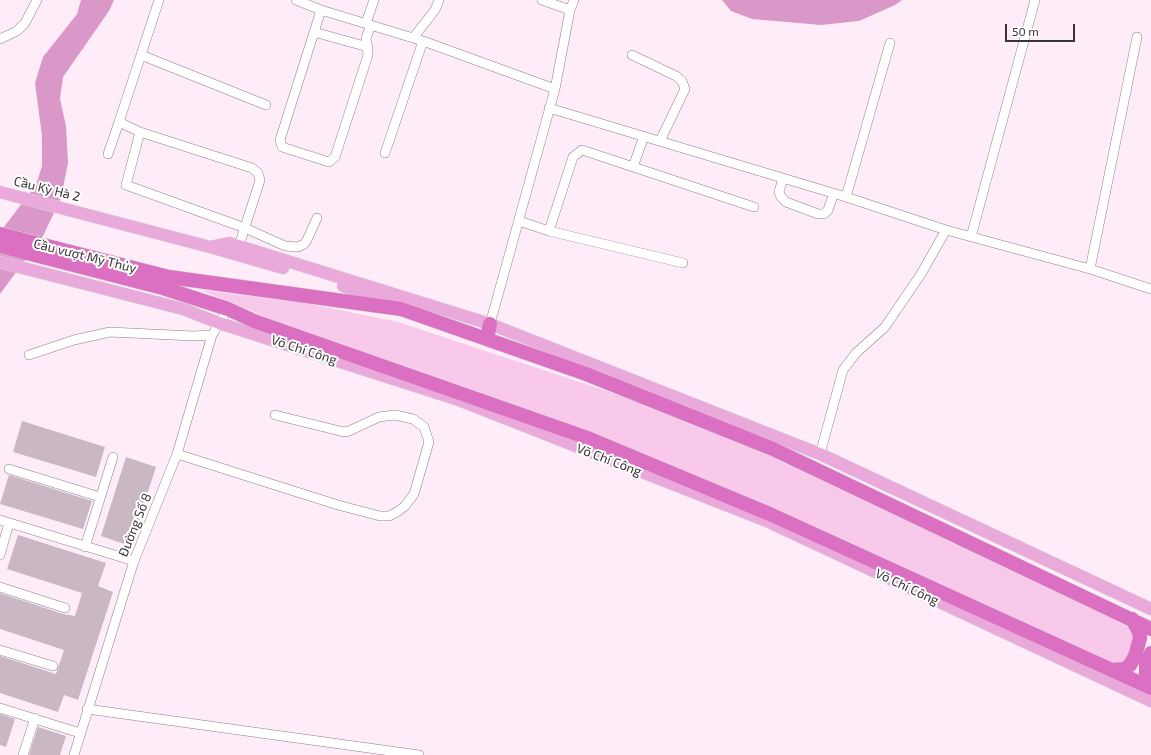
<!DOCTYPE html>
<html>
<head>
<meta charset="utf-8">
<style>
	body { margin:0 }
	#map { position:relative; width:1151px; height:755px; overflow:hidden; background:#ffecf9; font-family:"Exo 2",sans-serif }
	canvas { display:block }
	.scale { position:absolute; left:1005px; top:24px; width:70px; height:18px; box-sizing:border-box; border:2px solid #393237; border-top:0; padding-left:5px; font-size:12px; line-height:14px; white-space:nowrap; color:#393237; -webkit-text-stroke:3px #fff; paint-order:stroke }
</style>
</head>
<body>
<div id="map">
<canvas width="1151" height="755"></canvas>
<div class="scale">50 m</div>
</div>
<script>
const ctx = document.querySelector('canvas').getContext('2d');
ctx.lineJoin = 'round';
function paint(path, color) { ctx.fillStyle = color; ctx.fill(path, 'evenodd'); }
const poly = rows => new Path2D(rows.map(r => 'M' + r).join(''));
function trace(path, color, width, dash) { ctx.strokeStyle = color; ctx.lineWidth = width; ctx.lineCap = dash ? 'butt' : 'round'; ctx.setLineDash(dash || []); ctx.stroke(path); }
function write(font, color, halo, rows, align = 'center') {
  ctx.font = font + ' "Exo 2",sans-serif'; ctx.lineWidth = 4; ctx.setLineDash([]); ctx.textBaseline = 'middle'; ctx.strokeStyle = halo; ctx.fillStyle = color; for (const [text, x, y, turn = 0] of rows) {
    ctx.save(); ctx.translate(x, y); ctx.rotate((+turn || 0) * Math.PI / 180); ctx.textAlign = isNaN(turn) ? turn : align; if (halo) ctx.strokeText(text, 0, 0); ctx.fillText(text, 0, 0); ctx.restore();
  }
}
paint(poly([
	[201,290,306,303,398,322,673,413,791,462,1103,611,1133,629,1135,640,1123,665,1115,667,776,509,465,391,326,342]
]), '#f9c9ec');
paint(poly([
	[81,0,114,0,109,11,63,77,60,99,66,126,68,163,61,198,43,236,0,294,0,232,36,185,42,166,42,136,35,83,43,57,77,14],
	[722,0,902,0,895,5,859,21,821,25,752,19,731,11]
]), '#d998c8');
paint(poly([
	[22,421,105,447,96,477,13,452],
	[126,457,156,467,130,546,101,536],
	[9,475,92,501,83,529,0,504],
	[18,535,106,563,98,586,113,592,78,700,64,695,58,712,0,693,0,656,56,674,64,650,0,629,0,593,63,614,75,616,82,593,7,569],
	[0,714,15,719,6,747,0,745],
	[38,727,66,736,60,755,29,755]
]), '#cab7c4');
const minor = poly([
	[159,0,119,122,140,132,126,185,245,228,285,246,298,247,304,244,307,240,317,218],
	[296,0,321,10,423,41,555,89],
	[542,0,570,10],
	[321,10,280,140,282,147,329,162,335,157,368,55,366,38,371,25],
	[366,23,374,0],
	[314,32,368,47],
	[413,38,435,10,439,0],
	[0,39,17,31,25,23,37,0],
	[141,55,266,105],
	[632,55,676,76,682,81,685,89,660,141],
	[549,108,846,197,946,230,1090,269,1151,289],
	[140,132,252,168,258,173,260,180,239,246],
	[385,153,423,41],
	[108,154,119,122],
	[633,167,644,136],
	[783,178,779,192,781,197,786,202,818,214,824,214,828,210,834,193],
	[846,197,890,43],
	[519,221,549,231,683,263],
	[549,231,573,157,582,150,754,207],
	[971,237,1035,0],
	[1090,269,1137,37],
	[490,324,555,89,570,10,574,0],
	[29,355,74,340,110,332,193,336,212,335],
	[177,454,338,505,380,516,389,516,397,512,405,506,414,494,429,442,424,427,413,419,395,415,379,417,349,431,344,432,275,415],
	[820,454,843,370,856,353,885,327,921,274,946,230],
	[9,469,100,497],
	[0,520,134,561],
	[85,547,113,457],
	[0,555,9,523],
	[0,587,65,608],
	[0,650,53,666],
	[0,708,80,733],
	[87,709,419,755],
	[23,755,35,718],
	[74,755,134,561,177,454,212,335,228,309]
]);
const major = poly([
	[0,192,210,247,283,268],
	[210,247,229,243,490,324,820,454,1151,609],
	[0,262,183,309,219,323,456,399,769,522,1151,701],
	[343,286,389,304]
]);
const highway = poly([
	[0,234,169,277,401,309,586,374,773,449,1151,629],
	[0,246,163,288,228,309,254,321,585,437,772,515,1151,688],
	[487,339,490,324],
	[1151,653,1146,665,1146,675,1151,686],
	[1112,670,1124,669,1130,665,1135,656,1140,638,1139,632,1132,619]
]);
trace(minor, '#8f7e8a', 10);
trace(major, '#d7d6d7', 13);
trace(highway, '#d7d6d7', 15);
trace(minor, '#fff', 9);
trace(major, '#e9a9da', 12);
trace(highway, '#db6fc2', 14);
write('13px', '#393237', '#fff', [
	["Cầu Kỳ Hà 2",47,189,14],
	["Cầu vượt Mỹ Thủy",85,256,14],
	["Võ Chí Công",304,350,18],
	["Võ Chí Công",609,460,21],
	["Đường Số 8",135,525,-68],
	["Võ Chí Công",907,587,25]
]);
</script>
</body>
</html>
